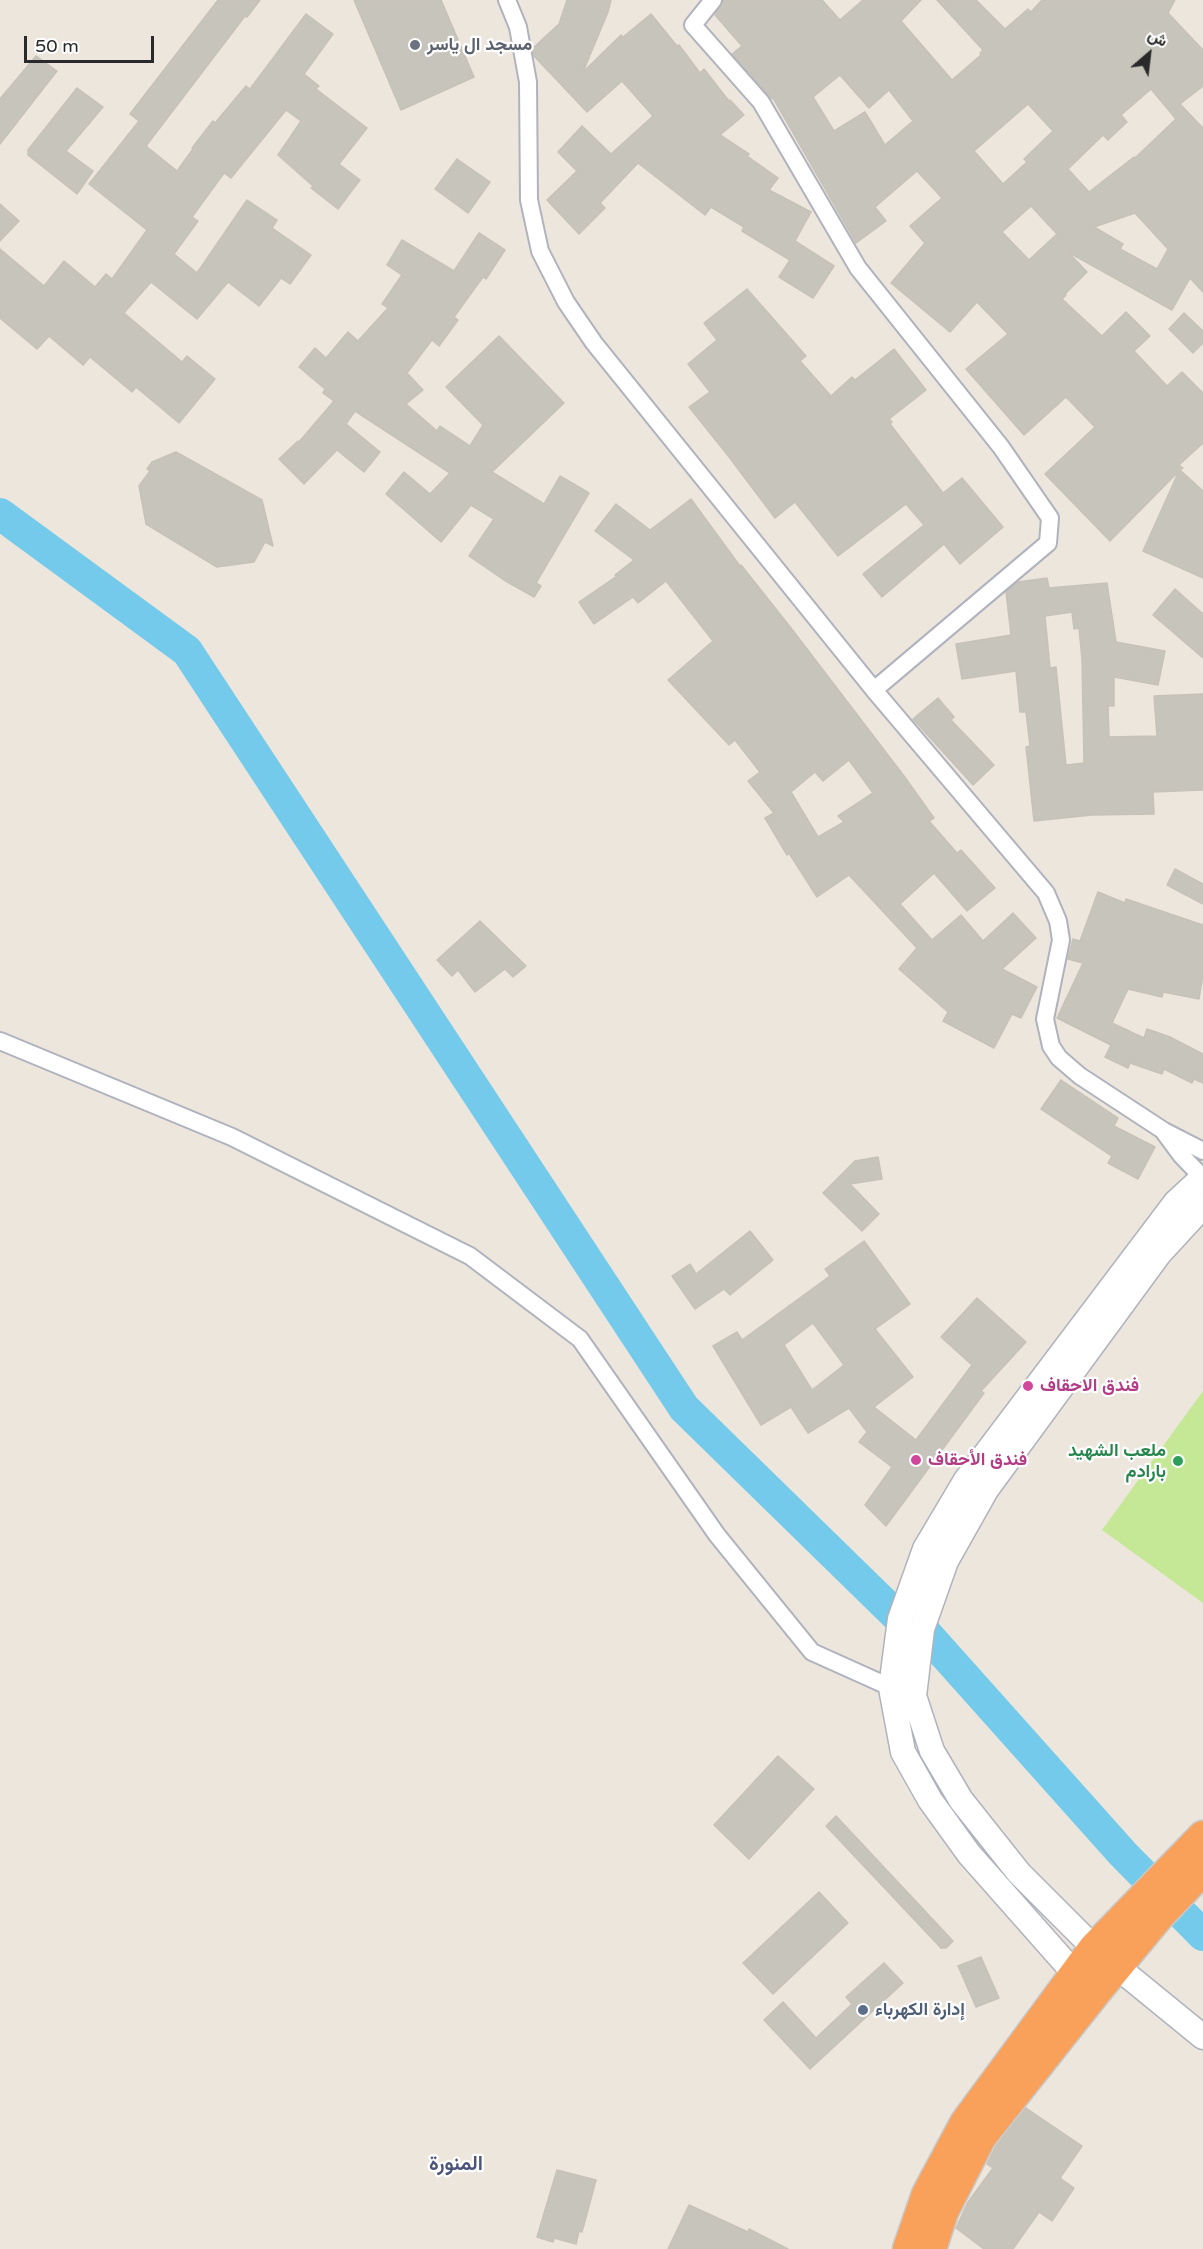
<!DOCTYPE html>
<html>
<head>
<meta charset="utf-8">
<style>
	body { margin:0 }
	#map { position:relative; width:1203px; height:2249px; overflow:hidden; background:#ece6dd; font-family:"Varela Round",Vazirmatn,sans-serif }
	canvas { display:block }
	.north { position:absolute; left:1119px; top:24px; width:60px; height:60px; -webkit-text-stroke:4px #fff; paint-order:stroke; rotate:28deg; font-size:16px; font-weight:700; line-height:24px; text-align:center; color:#2a2a2a }
	.north::after { content:''; display:block; margin:auto; width:21px; height:27px; background:#2a2a2a; clip-path:polygon(50% 0,100% 100%,50% 72%,0 100%) }
	.scale { position:absolute; left:24px; top:36px; width:130px; height:27px; box-sizing:border-box; border:3px solid #2a2a2a; border-top:0; padding-left:8px; font-size:18px; line-height:21px; white-space:nowrap; color:#2a2a2a; -webkit-text-stroke:4px #fff; paint-order:stroke }
</style>
</head>
<body>
<div id="map">
<canvas width="1203" height="2249"></canvas>
<div class="north">ش</div>
<div class="scale">50 m</div>
</div>
<script>
const ctx = document.querySelector('canvas').getContext('2d');
ctx.lineJoin = 'round';
function paint(path, color) { ctx.fillStyle = color; ctx.fill(path, 'evenodd'); }
const poly = rows => new Path2D(rows.map(r => 'M' + r).join(''));
function trace(path, color, width, dash) { ctx.strokeStyle = color; ctx.lineWidth = width; ctx.lineCap = dash ? 'butt' : 'round'; ctx.setLineDash(dash || []); ctx.stroke(path); }
function write(font, color, halo, rows, align = 'center') {
  ctx.font = font + ' "Varela Round",Vazirmatn,sans-serif'; ctx.lineWidth = 4.5; ctx.setLineDash([]); ctx.textBaseline = 'middle'; ctx.strokeStyle = halo; ctx.fillStyle = color; for (const [text, x, y, turn = 0] of rows) {
    ctx.save(); ctx.translate(x, y); ctx.rotate((+turn || 0) * Math.PI / 180); ctx.textAlign = isNaN(turn) ? turn : align; if (halo) ctx.strokeText(text, 0, 0); ctx.fillText(text, 0, 0); ctx.restore();
  }
}
paint(poly([
	[1203,1391,1203,1603,1102,1530]
]), '#c5e897');
trace(poly([
	[0,514,187,651,684,1408,900,1619,922,1629,1123,1854,1203,1935]
]), '#73caeb', 32);
const building = poly([
	[218,0,260,0,247,17,245,16,146,146,177,171,193,149,192,148,213,121,215,123,246,86,250,89,306,14,333,34,304,74,319,86,316,89,367,128,339,164,360,180,338,209,311,188,313,186,278,155,301,121,286,110,231,178,224,173,192,217,198,221,174,254,197,273,247,200,277,220,272,228,311,255,290,284,281,278,259,306,228,282,197,319,151,282,124,313,182,362,187,356,215,379,179,423,136,387,132,392,90,357,83,365,49,336,37,349,0,318,0,249,44,286,64,261,95,287,106,274,112,279,147,230,89,184,139,121,130,114,218,0],
	[354,0,441,0,474,77,401,110,354,0],
	[567,0,611,0,608,12,583,72,621,35,623,37,651,14,677,46,679,45,700,73,704,69,729,101,730,100,744,115,720,135,749,154,747,156,778,178,769,190,811,212,795,241,834,266,813,298,779,277,790,260,742,231,744,227,711,207,705,215,638,163,600,203,605,208,579,234,547,200,577,171,558,152,582,126,611,154,653,116,622,81,587,112,534,56,533,48,559,24,567,0],
	[723,0,822,0,840,20,863,0,921,0,901,21,952,80,981,55,980,53,983,50,937,0,976,0,1005,29,1028,9,1031,12,1042,0,1175,0,1168,13,1203,50,1203,86,1180,104,1203,128,1203,292,1190,278,1172,310,1068,252,1087,272,1065,294,1066,295,1062,299,1102,336,1126,312,1150,336,1134,351,1167,386,1182,372,1203,393,1203,443,1179,465,1183,468,1180,470,1203,491,1203,578,1143,551,1179,471,1110,541,1045,474,1095,427,1066,397,1024,435,966,369,1008,334,977,302,950,332,891,283,925,243,910,226,942,198,917,171,875,207,886,221,856,243,773,98,772,99,732,54,742,46,715,15,723,0],
	[840,75,869,108,889,90,913,121,885,145,865,112,834,131,813,97,840,75],
	[1151,89,1176,119,1135,158,1134,157,1089,192,1068,169,1103,135,1108,140,1127,122,1121,115,1151,89],
	[1028,104,1053,131,1024,159,1027,162,1003,184,974,151,1028,104],
	[1031,206,1057,234,1029,260,1002,232,1031,206],
	[1135,213,1168,249,1157,269,1120,249,1123,244,1094,227,1135,213],
	[36,56,57,71,0,144,0,99,36,56],
	[77,88,103,107,66,151,93,171,77,194,28,155,28,150,77,88],
	[457,159,490,182,468,213,435,189,457,159],
	[0,204,19,221,0,241,0,204],
	[479,233,505,250,486,279,483,277,454,317,458,320,439,346,432,340,407,373,423,390,406,404,437,431,440,426,470,446,483,425,446,387,499,336,564,403,492,472,544,504,560,476,589,493,536,583,541,586,534,597,504,580,469,556,494,519,471,505,441,542,386,494,404,472,430,494,450,473,355,411,346,424,380,452,364,472,337,450,304,484,279,459,298,441,299,442,334,401,323,393,325,389,299,367,315,348,326,358,348,332,358,341,388,308,382,304,402,275,387,265,402,240,454,271,479,233],
	[747,289,806,356,800,361,831,396,852,377,855,380,894,349,926,390,889,419,892,422,890,424,943,493,962,478,1003,527,960,564,944,544,882,597,863,574,924,525,906,504,838,556,795,502,775,518,726,453,689,407,710,392,688,364,717,340,704,323,747,289],
	[1184,313,1203,331,1203,343,1193,353,1169,329,1184,313],
	[176,452,262,500,273,546,265,542,254,562,217,567,146,524,139,486,150,471,147,469,152,462,176,452],
	[691,499,740,566,741,565,791,628,904,776,934,818,929,821,957,853,961,850,995,888,967,911,934,873,900,904,932,940,961,915,983,941,1013,913,1036,938,1002,969,1037,987,1021,1018,1012,1014,994,1048,943,1021,948,1012,899,969,917,948,849,875,817,897,789,853,787,855,765,818,774,813,748,781,760,772,735,740,729,745,668,680,713,641,666,581,638,603,633,597,594,624,579,602,617,576,615,575,634,560,595,531,616,504,650,530,691,499],
	[849,760,873,793,838,816,844,822,818,837,791,792,815,772,823,781,849,760],
	[1047,578,1049,588,1107,583,1116,642,1165,651,1158,685,1114,677,1114,706,1108,706,1109,737,1157,736,1154,696,1203,694,1203,790,1153,792,1154,814,1092,815,1034,821,1026,747,1030,746,1026,712,1020,712,1016,671,962,679,956,644,1011,635,1006,592,1018,582,1047,578],
	[1072,612,1074,629,1079,628,1082,659,1084,763,1066,765,1056,667,1050,668,1045,616,1072,612],
	[1175,589,1203,614,1203,658,1153,615,1175,589],
	[938,698,954,717,951,720,994,765,973,785,913,719,938,698],
	[1175,869,1203,884,1203,904,1167,885,1175,869],
	[1098,892,1125,903,1126,899,1203,925,1203,975,1199,999,1163,992,1162,997,1128,989,1112,1023,1144,1038,1147,1029,1170,1037,1203,1054,1203,1083,1194,1079,1192,1083,1164,1069,1162,1074,1130,1063,1128,1068,1105,1057,1111,1045,1057,1018,1083,963,1068,959,1073,939,1080,941,1098,892],
	[480,921,526,966,513,977,505,969,475,992,458,970,452,976,437,960,480,921],
	[1061,1080,1118,1118,1114,1126,1155,1147,1138,1179,1108,1163,1112,1156,1041,1109,1061,1080],
	[878,1157,882,1179,850,1184,879,1214,862,1231,823,1193,855,1161,878,1157],
	[750,1231,773,1260,730,1295,724,1289,695,1309,672,1276,690,1264,696,1274,750,1231],
	[864,1241,910,1304,875,1329,913,1377,874,1407,916,1440,972,1365,941,1337,977,1298,1026,1342,981,1391,984,1393,886,1526,865,1505,892,1467,859,1442,867,1432,849,1408,808,1433,791,1407,761,1425,713,1346,737,1332,742,1340,830,1276,825,1269,864,1241],
	[813,1323,844,1365,812,1390,784,1345,813,1323],
	[778,1756,814,1789,749,1859,714,1825,778,1756],
	[836,1816,953,1941,946,1948,941,1948,826,1826,836,1816],
	[819,1892,848,1923,773,1994,743,1963,819,1892],
	[981,1957,999,1998,976,2007,958,1966,981,1957],
	[884,1963,903,1983,810,2069,764,2020,783,2002,816,2038,852,2004,846,1997,884,1963],
	[1026,2108,1082,2146,1060,2178,1074,2188,1052,2221,1039,2212,1013,2249,984,2249,956,2228,968,2202,993,2168,987,2164,996,2146,1026,2108],
	[557,2170,596,2180,582,2232,579,2231,576,2244,554,2238,553,2242,537,2237,557,2170],
	[689,2205,748,2232,749,2229,788,2249,668,2249,689,2205]
]);
paint(building, '#c7c4bb');
trace(building, '#c7c2b7', 1.5);
const street = poly([
	[507,0,518,27,528,82,529,200,540,251,566,302,594,343,874,690,1046,893,1058,921,1061,940,1045,1019,1051,1046,1059,1058,1080,1076,1164,1131,1203,1151],
	[713,0,693,25,761,102,858,268,1001,447,1050,518,1048,543,874,690],
	[0,1041,232,1137,470,1256,580,1339,717,1535,812,1652,901,1692],
	[1164,1132,1181,1155,1201,1176]
]);
const secondary = poly([
	[1203,1206,1159,1254,986,1490,946,1561,922,1629,914,1696,932,1751,961,1800,1019,1873,1094,1948,1203,2037],
	[1087,1984,1075,1974,969,1854,930,1800,903,1752,891,1688,900,1619,925,1549,966,1480,1176,1202,1201,1179]
]);
const highway = poly([
	[908,2249,927,2194,965,2123,1094,1948,1203,1836],
	[931,2249,943,2212,981,2137,1096,1992,1160,1915,1203,1870]
]);
trace(street, '#b0b3be', 20);
trace(secondary, '#b0b3be', 27);
trace(highway, '#c8c8c8', 33);
trace(street, '#fff', 16);
trace(secondary, '#fff', 24);
trace(highway, '#f9a15b', 30);
for (const [x, y, r, color] of [
	[415,45,6,"#6b7280"],
	[1028,1386,6,"#d1479c"],
	[916,1460,6,"#d1479c"],
	[1178,1461,6,"#2e9e5b"],
	[863,2010,6,"#5c6f8a"]
]) { const dot = new Path2D(); dot.arc(x, y, r, 0, 2 * Math.PI); ctx.fillStyle = color; ctx.fill(dot); trace(dot, '#fff', 2); }
write('bold 18px', '#5b616d', '#fff', [
	["مسجد ال ياسر",427,45]
], 'left');
write('bold 18px', '#b23c85', '#fff', [
	["فندق الاحقاف",1040,1386],
	["فندق الأحقاف",928,1460]
], 'left');
write('bold 18px', '#27864d', '#fff', [
	["ملعب الشهيد",1166,1451],
	["بارادم",1166,1472]
], 'right');
write('bold 18px', '#4e5e75', '#fff', [
	["إدارة الكهرباء",875,2010]
], 'left');
write('bold 20px', '#4c547a', '#fff', [
	["المنورة",456,2165]
]);
</script>
</body>
</html>
